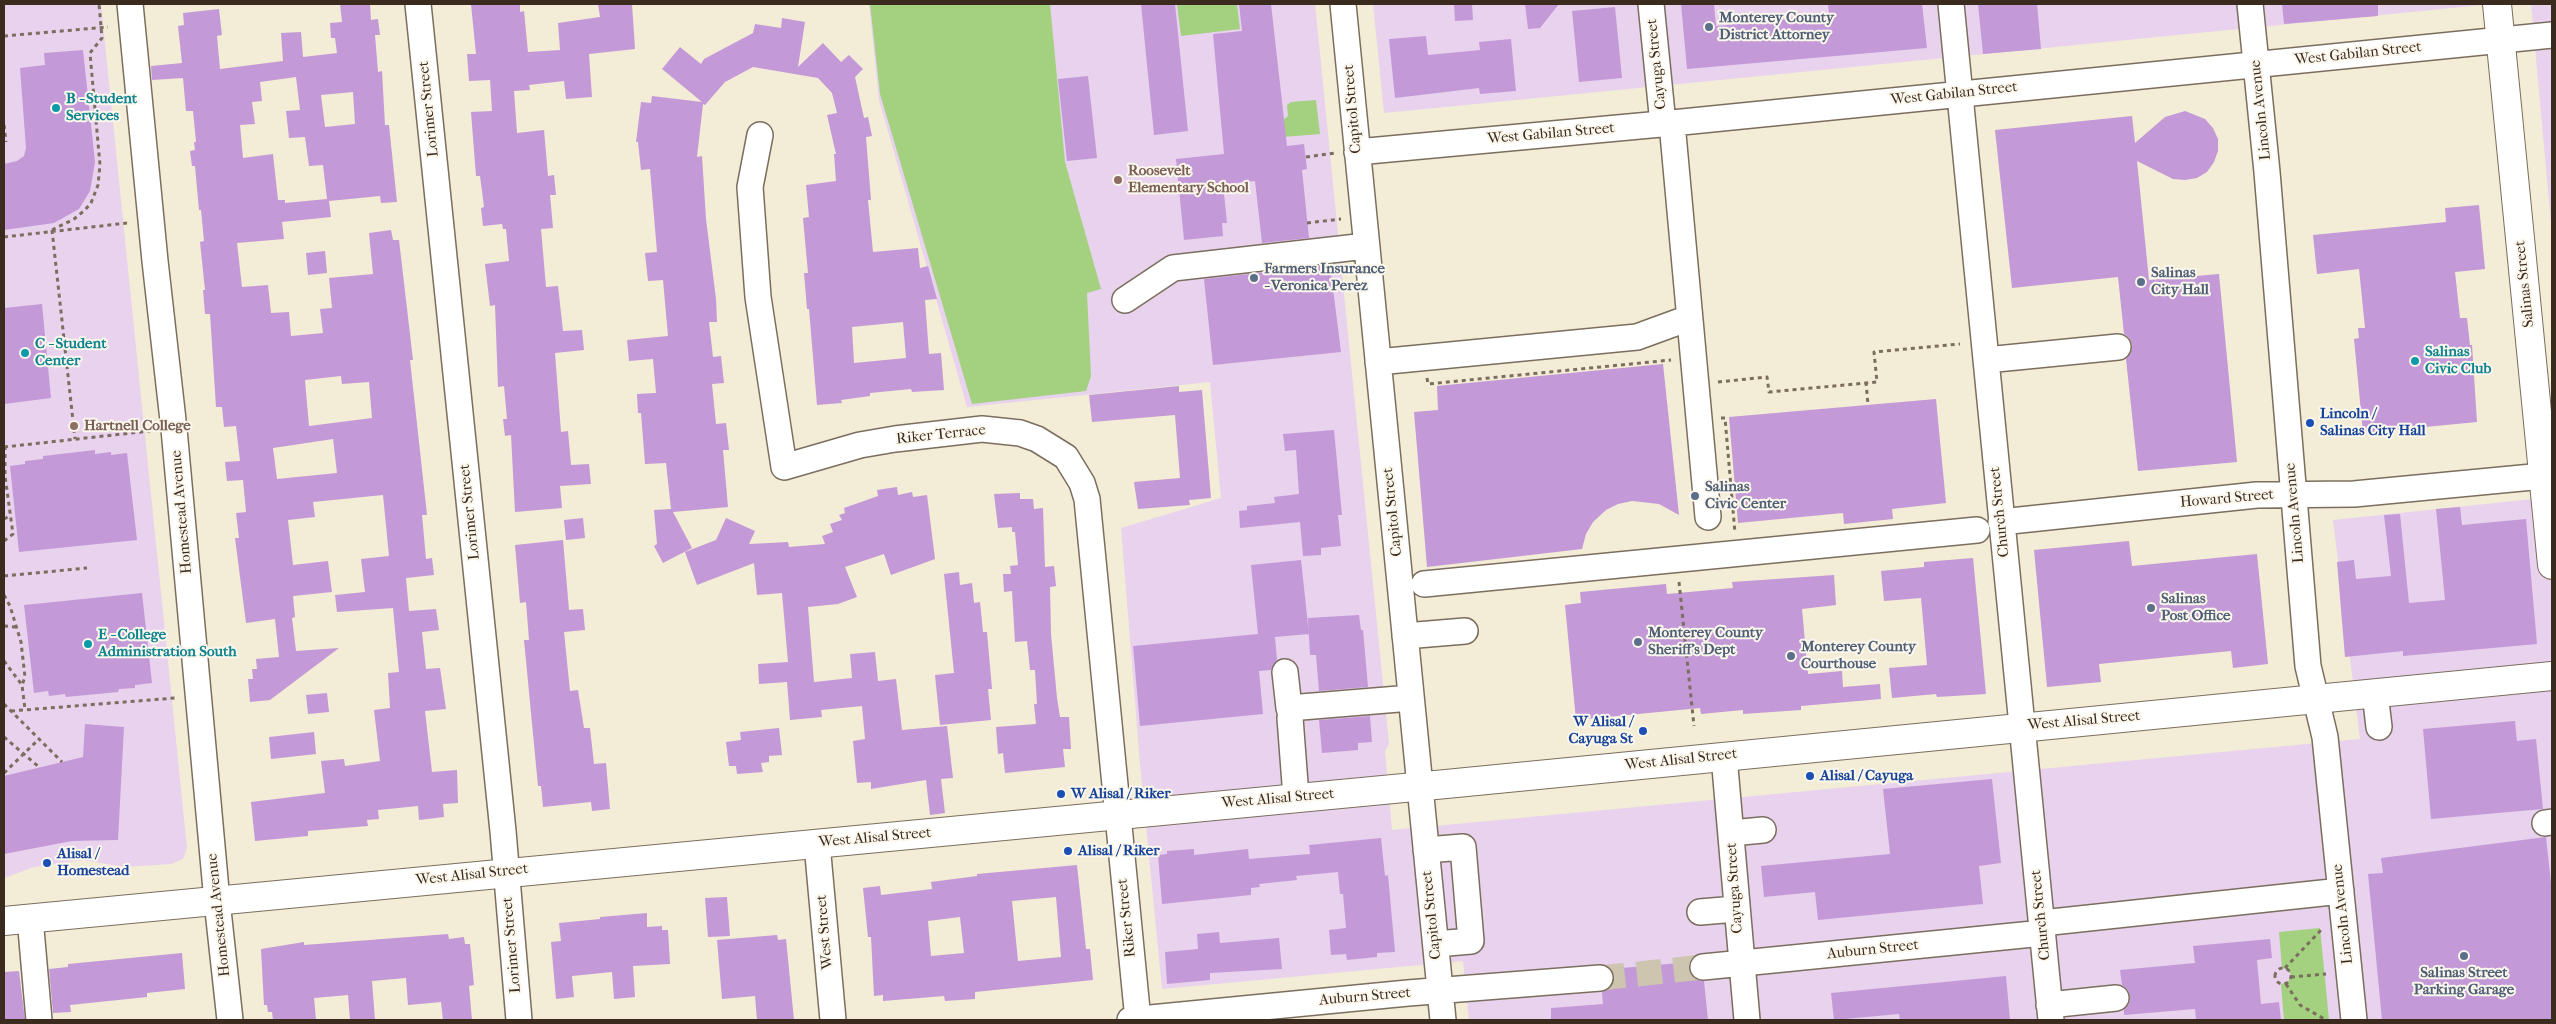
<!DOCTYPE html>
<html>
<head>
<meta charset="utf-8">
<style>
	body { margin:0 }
	#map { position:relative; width:2556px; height:1024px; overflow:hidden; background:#f3ecd6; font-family:"IM FELL French Canon",serif }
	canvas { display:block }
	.frame { position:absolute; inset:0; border:5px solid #3b2a1e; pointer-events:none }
</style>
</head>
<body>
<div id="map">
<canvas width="2556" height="1024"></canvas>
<div class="frame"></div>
</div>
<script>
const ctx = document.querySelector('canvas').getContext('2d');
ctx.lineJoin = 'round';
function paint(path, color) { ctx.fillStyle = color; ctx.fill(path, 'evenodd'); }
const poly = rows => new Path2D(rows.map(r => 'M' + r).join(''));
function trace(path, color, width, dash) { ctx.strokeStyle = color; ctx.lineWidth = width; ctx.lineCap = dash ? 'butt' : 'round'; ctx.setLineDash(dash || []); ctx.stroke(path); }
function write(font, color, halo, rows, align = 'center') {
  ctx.font = font + ' "IM FELL French Canon",serif'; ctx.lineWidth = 4; ctx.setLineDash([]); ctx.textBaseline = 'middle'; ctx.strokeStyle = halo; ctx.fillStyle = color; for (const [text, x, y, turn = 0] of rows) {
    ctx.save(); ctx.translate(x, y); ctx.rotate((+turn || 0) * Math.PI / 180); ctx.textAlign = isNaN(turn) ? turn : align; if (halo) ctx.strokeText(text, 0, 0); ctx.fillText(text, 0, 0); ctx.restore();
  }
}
paint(poly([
	[4,4,101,4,187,848,183,859,171,864,124,867,83,860,34,867,4,878],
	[869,4,1315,4,1389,744,1385,751,1392,830,2360,739,2333,520,2552,497,2552,1020,1469,1020,1463,961,1162,989,1140,764,1121,528,1221,498,1210,382,967,407,879,100],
	[1373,4,2493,4,1384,113],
	[2531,4,2552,4,2552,234]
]), '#e8d2ee');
paint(poly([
	[870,4,1050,4,1065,162,1101,289,1087,293,1091,376,1086,391,972,404,880,94],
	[1177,4,1237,4,1240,29,1181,36],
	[1316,100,1320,134,1283,137,1283,120,1288,116,1287,105,1291,102],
	[2320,928,2329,1020,2284,1020,2281,984,2288,982,2291,975,2288,970,2282,968,2279,932]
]), '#a3d17f');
paint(poly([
	[340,4,370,4,371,20,378,19,380,35,375,35,378,72,382,71,385,125,389,125,397,202,381,203,380,196,329,201,331,217,282,222,284,239,237,243,242,287,268,285,271,313,289,312,291,336,323,333,320,309,332,308,329,278,373,274,369,233,391,230,393,240,399,240,413,360,410,360,427,515,422,515,426,559,432,558,434,575,406,578,409,611,436,609,439,630,422,632,426,669,440,668,446,709,425,711,432,772,457,770,458,803,443,804,444,817,419,820,418,806,378,810,379,819,367,820,368,826,308,831,308,836,255,841,251,802,325,793,321,761,344,759,345,766,380,761,374,710,390,708,388,673,399,672,393,608,337,612,335,595,365,592,361,559,389,556,383,495,313,502,315,517,288,520,293,565,328,561,332,592,293,596,295,617,292,618,296,651,339,648,270,700,250,702,248,679,253,679,252,669,257,669,256,659,279,657,275,619,246,623,235,538,239,538,236,513,246,512,243,480,227,481,225,462,240,461,236,426,224,427,222,407,216,407,210,314,205,314,203,290,205,290,200,242,204,241,201,210,199,210,195,166,192,166,190,151,195,150,194,142,196,142,193,111,186,111,183,78,152,80,151,66,182,63,178,26,184,25,183,13,219,9,222,35,217,36,220,69,283,61,281,33,301,32,303,57,337,53,335,38,331,38,330,23,342,22],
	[296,77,300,110,286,111,289,138,305,137,309,166,323,165,327,199,285,203,285,200,278,200,273,154,243,158,240,125,255,124,252,102,262,101,260,82],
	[353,92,355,124,325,127,321,95],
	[341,376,342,384,369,382,372,418,309,426,305,380],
	[333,439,337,473,277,479,273,448],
	[471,4,520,4,520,12,524,11,528,52,560,50,558,23,600,17,598,4,632,4,635,49,589,54,592,97,566,99,564,81,529,85,530,90,514,91,517,133,544,130,548,176,554,175,556,195,550,195,553,228,541,229,546,287,558,286,563,331,582,330,584,350,555,353,561,432,568,431,571,465,589,464,591,484,560,486,562,508,515,512,511,435,505,436,503,419,507,419,504,386,498,387,495,305,490,306,485,264,509,261,506,229,503,229,502,224,483,226,481,208,484,207,480,176,476,176,471,112,492,111,490,80,469,81,467,54,476,54],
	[1141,4,1175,4,1188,131,1154,135],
	[1239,4,1271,4,1287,146,1304,144,1307,169,1302,170,1309,238,1262,243,1255,181,1223,184,1227,223,1222,223,1223,236,1184,240,1176,159,1224,154,1213,34,1242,31],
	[1454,4,1472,4,1473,20,1455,21],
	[1525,4,1559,4,1540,28,1528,29],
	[1681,4,1714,4,1716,26,1829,15,1828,4,1922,4,1927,48,1687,69],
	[1978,4,2037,4,2041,49,1983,54],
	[2282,4,2378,4,2378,16,2284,24],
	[1615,7,1622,78,1579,82,1572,11],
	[782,18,805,22,798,67,823,43,841,62,849,55,863,69,855,77,864,118,868,117,872,136,866,137,871,200,868,200,873,252,918,248,920,268,928,266,937,299,925,300,929,354,941,353,944,390,912,392,911,389,870,393,870,396,841,400,842,403,817,405,809,309,807,309,804,273,808,273,803,218,809,217,806,185,836,181,834,154,836,154,827,115,837,113,832,93,818,78,753,67,725,82,705,105,703,104,697,157,702,156,706,219,716,299,717,322,709,322,713,357,721,356,724,383,712,384,716,424,726,423,729,450,723,450,728,507,673,512,692,548,663,563,654,546,657,544,654,510,671,509,666,463,645,464,641,413,638,413,637,394,656,393,653,359,629,361,627,340,668,336,663,280,648,281,645,253,657,252,650,169,641,170,638,142,636,142,641,102,651,103,652,96,702,102,662,69,680,47,701,64,704,59,753,33,755,24,781,28],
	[903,322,906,358,854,363,852,327],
	[1426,36,1428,55,1480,50,1479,42,1511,39,1516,91,1480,94,1479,88,1395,98,1389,39],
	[83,50,95,162,90,191,79,209,54,223,4,230,4,164,17,161,24,156,26,148,20,68,45,65,44,53],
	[1088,76,1097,158,1067,161,1058,79],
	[2185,111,2205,119,2213,128,2218,139,2218,151,2214,162,2207,172,2197,178,2185,180,2173,179,2137,161,2149,280,2219,274,2237,462,2138,471,2126,359,2131,352,2132,345,2129,338,2124,334,2118,277,2012,288,1995,130,2132,116,2135,143,2165,117],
	[2479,205,2485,269,2455,272,2460,318,2467,318,2470,345,2472,345,2477,422,2363,433,2354,339,2359,338,2358,328,2365,328,2359,269,2317,274,2313,235,2446,222,2445,208],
	[325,251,327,273,308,275,306,253],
	[1330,265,1341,352,1213,365,1204,279],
	[42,304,51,398,4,404,4,308],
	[1663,364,1679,515,1659,504,1632,501,1618,504,1606,510,1593,522,1586,534,1582,549,1427,567,1414,412,1438,410,1437,386],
	[1179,386,1179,392,1202,390,1211,498,1189,500,1190,505,1138,509,1134,482,1180,478,1175,415,1092,422,1089,395],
	[1936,399,1946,503,1892,509,1893,519,1844,524,1843,513,1738,523,1729,417],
	[1334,430,1342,515,1338,515,1341,546,1321,548,1321,555,1303,556,1300,522,1240,528,1239,511,1247,510,1247,506,1275,503,1274,497,1299,494,1296,450,1285,451,1283,434],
	[95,450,95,454,111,452,111,455,127,453,137,540,19,552,10,466,25,464,25,461,43,459,43,456],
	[897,487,898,495,912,492,913,497,927,495,935,559,891,575,884,554,845,567,857,597,838,604,808,607,814,682,852,678,850,654,875,652,878,681,896,679,902,730,947,726,953,778,941,779,945,813,930,815,926,780,871,789,871,782,857,783,853,741,865,739,862,706,821,710,822,717,790,720,787,682,759,684,758,664,788,662,782,593,757,595,754,563,697,585,685,552,716,540,726,518,755,531,749,544,788,542,789,547,825,544,822,536,833,532,830,524,842,520,839,515,845,513,844,508,878,496,877,490],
	[1020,493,1020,499,1033,499,1034,509,1043,508,1045,567,1054,566,1056,586,1050,587,1051,634,1057,698,1060,717,1069,717,1071,749,1063,749,1065,767,1005,773,1003,753,998,754,996,727,1036,724,1034,704,1037,704,1035,670,1030,670,1027,641,1015,642,1012,591,1004,592,1003,574,1011,574,1010,566,1018,565,1015,532,1012,532,1012,527,998,528,994,494],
	[2460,507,2462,525,2526,519,2537,644,2403,656,2403,651,2345,657,2337,562,2354,560,2356,579,2391,576,2384,515,2400,514,2409,603,2445,600,2436,509],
	[583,518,585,538,566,540,564,520],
	[563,540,569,610,583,609,585,630,564,632,570,691,578,690,584,728,590,728,594,764,606,763,610,809,592,811,591,802,543,807,541,786,538,786,524,640,529,640,526,602,520,603,515,545],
	[2129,541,2132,566,2257,554,2268,664,2233,668,2231,651,2099,664,2101,682,2047,687,2034,550],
	[1973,558,1986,694,1937,697,1936,694,1892,698,1889,668,1927,665,1921,598,1884,601,1881,571,1924,567,1924,562],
	[1301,560,1309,634,1275,637,1277,660,1271,670,1259,671,1263,714,1140,726,1133,646,1258,634,1251,565],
	[959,572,960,585,972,583,974,603,980,602,983,632,987,632,992,689,988,689,991,720,940,725,935,675,954,673,944,574],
	[1834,575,1836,605,1802,609,1808,674,1842,671,1843,687,1880,684,1881,699,1801,706,1801,710,1743,714,1743,710,1701,714,1700,708,1576,720,1565,605,1581,603,1580,592,1666,584,1667,594,1733,588,1732,582],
	[142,593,152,683,135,685,135,688,119,689,118,692,66,697,65,694,49,696,48,691,34,693,24,605],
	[1359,615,1361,630,1363,630,1368,687,1319,691,1316,655,1310,655,1308,618],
	[327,693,329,712,308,714,306,695],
	[1370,716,1372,742,1358,743,1358,750,1322,753,1319,720],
	[2515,721,2517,741,2536,739,2543,809,2431,819,2423,729],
	[85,724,124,727,118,840,72,841,4,854,4,776,83,757],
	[779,728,782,755,769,756,769,762,761,763,763,772,737,774,736,766,729,766,726,742,741,740,740,732],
	[314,732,316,754,271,759,269,737],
	[1992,779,2001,863,1979,866,1983,904,1818,920,1815,892,1764,897,1761,866,1890,854,1883,789],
	[2546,837,2552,892,2552,1020,2382,1020,2368,874,2383,873,2381,858],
	[1381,838,1385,876,1388,875,1395,952,1377,953,1377,957,1347,960,1346,954,1331,955,1329,930,1346,928,1343,894,1340,894,1338,872,1296,876,1297,880,1259,884,1260,887,1251,888,1251,895,1162,904,1158,855,1167,854,1167,851,1194,849,1194,855,1248,849,1249,859,1310,854,1309,845],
	[1077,865,1086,949,1090,949,1093,980,975,992,975,999,945,1001,944,996,883,1001,883,995,874,996,871,937,868,937,863,888,880,886,881,895,932,889,931,882,977,876,977,874],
	[1056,897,1061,957,1018,961,1012,901],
	[960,917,964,953,931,956,928,921],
	[727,897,730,936,708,937,705,898],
	[647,913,647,927,662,926,662,930,668,930,670,964,633,966,635,997,614,999,612,972,572,976,574,997,556,999,551,942,561,941,559,923,600,919,600,917],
	[1219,932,1220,943,1279,938,1282,969,1210,973,1210,980,1167,984,1165,952,1198,949,1197,934],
	[448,934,449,939,464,937,465,944,470,944,474,985,469,986,472,1020,443,1020,441,1002,408,1005,406,978,372,981,375,1020,350,1020,348,995,314,998,316,1020,273,1020,272,1012,268,1012,267,1005,264,1005,261,949,304,942,304,945],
	[777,935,778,940,786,939,794,1020,757,1020,755,996,722,999,717,940],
	[2270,939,2272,958,2257,960,2261,1004,2279,1002,2281,1020,2196,1020,2195,1009,2124,1015,2124,1010,2129,1004,2130,997,2128,990,2122,985,2120,970,2195,963,2193,946],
	[182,953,185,989,147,993,147,997,70,1005,71,1012,53,1013,49,969,68,967,68,964],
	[1690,962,1689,969,1692,976,1704,981,1708,1020,1551,1020,1551,1008,1603,1004,1602,992,1608,990,1613,984,1614,976,1611,969],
	[19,971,25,1020,4,1020,4,972],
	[2006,976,2010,1020,1900,1020,1899,1014,1834,1020,1831,993]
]), '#c499d7');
trace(poly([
	[1600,978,1703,967]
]), '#cec5b1', 25, [25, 12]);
const minor = poly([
	[130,4,155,261,174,429,217,901,230,1020],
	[418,4,503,831,519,1020],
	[1343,4,1443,1020],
	[1651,4,1663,124],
	[1951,4,2051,1020],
	[2250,4,2267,172,2308,666,2325,737,2354,1020],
	[1672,123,1708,517],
	[760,135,750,187,758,297,784,467,860,445,895,439,982,429,1020,433,1037,439,1066,457,1082,483,1087,499,1138,1020],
	[1357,152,1672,123,2552,35],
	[1125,300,1173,268,1366,246],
	[1986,360,2118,347],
	[1378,362,1637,337,1689,318],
	[2001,522,2257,495,2354,494,2543,476],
	[1424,584,1977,530],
	[1405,636,1465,631],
	[1285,672,1289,708,1411,698],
	[2375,693,2379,727],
	[1290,718,1296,797],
	[1724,756,1747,1020],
	[2545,823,2552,822],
	[1731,833,1763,830],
	[817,844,833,1020],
	[1426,850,1463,847,1471,941,1436,944],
	[1700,912,1736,909],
	[30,918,39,1020],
	[2042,923,2341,891],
	[1703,967,2043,933],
	[2049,1005,2116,998],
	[1130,1020,1408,993,1600,978]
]);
const major = poly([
	[2497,4,2552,565],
	[4,921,1446,784,2552,676]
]);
trace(minor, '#7b6e5e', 28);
trace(major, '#7b6e5e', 30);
trace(poly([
	[4,36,108,27],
	[4,125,6,142],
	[1306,157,1335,153],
	[1307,223,1341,219],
	[52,230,74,219,85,210,91,203,98,185,100,165,90,53,102,38,99,4],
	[52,230,75,439],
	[4,237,127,223],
	[1427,378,1428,384,1671,360],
	[1718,382,1767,377,1769,392,1877,382,1874,352,1960,344],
	[1866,382,1868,405],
	[1721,418,1725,418,1735,533],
	[4,447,150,431],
	[4,519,10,516],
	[4,541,13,534,5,476,5,447],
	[4,576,87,568],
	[1679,582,1694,726],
	[4,595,10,606,21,642,25,677,22,685,25,709],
	[4,626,15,627],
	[4,661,22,685],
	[4,704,62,762],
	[11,711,175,698],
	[4,737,39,767],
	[4,773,39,739],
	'2275 976a8 8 0 1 1 16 0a8 8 0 1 1-16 0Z',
	[2285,968,2322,929],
	[2291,977,2326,974],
	[2286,984,2300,1005,2326,1020]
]), '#7b6e5e', 3, [4, 4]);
trace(minor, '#fff', 25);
trace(major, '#fff', 28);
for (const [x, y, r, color] of [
	[1709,27,5,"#5c6f8a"],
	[56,108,5,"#0f9aa8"],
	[1118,180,5,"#8d6e63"],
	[1254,278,5,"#5c6f8a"],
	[2141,282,5,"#5c6f8a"],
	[25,353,5,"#0f9aa8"],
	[2415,361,5,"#0f9aa8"],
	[2310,423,5,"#1a4fb4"],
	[74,426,5,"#8d6e63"],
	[1695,496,5,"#5c6f8a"],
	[2151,608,5,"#5c6f8a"],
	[1638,642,5,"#5c6f8a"],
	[88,644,5,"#0f9aa8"],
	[1791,656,5,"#5c6f8a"],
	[1643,731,5,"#1a4fb4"],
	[1810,776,5,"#1a4fb4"],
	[1061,794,5,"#1a4fb4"],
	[1068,851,5,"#1a4fb4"],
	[47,863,5,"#1a4fb4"],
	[2464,956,5,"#5c6f8a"]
]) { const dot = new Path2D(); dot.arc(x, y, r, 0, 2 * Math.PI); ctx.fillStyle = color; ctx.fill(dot); trace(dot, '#fbf7ec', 2); }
write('bold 15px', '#4e5e75', '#fbf7ec', [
	["Monterey County",1719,18],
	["District Attorney",1719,35],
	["Farmers Insurance",1264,269],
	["- Veronica Perez",1264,286],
	["Salinas",2151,273],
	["City Hall",2151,290],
	["Salinas",1705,487],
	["Civic Center",1705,504],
	["Salinas",2161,599],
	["Post Office",2161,616],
	["Monterey County",1648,633],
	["Sheriff's Dept",1648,650],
	["Monterey County",1801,647],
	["Courthouse",1801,664],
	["Salinas Street",2464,973,"center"],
	["Parking Garage",2464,990,"center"]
], 'left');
write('15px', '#3b2a1e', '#fbf7ec', [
	["West Gabilan Street",2358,54,-6],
	["Cayuga Street",1657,64,-96],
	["West Gabilan Street",1954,94,-6],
	["Lorimer Street",429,109,-96],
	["Capitol Street",1353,109,-95],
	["Lincoln Avenue",2261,110,-96],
	["West Gabilan Street",1551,134,-5],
	["Salinas Street",2525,284,-96],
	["Riker Terrace",941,435,-6],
	["Howard Street",2227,499,-5],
	["Homestead Avenue",182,512,-95],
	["Lorimer Street",470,512,-96],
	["Capitol Street",1393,512,-96],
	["Church Street",2000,512,-96],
	["Lincoln Avenue",2295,513,-95],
	["West Alisal Street",2084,721,-5],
	["West Alisal Street",1681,760,-6],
	["West Alisal Street",1278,799,-5],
	["West Alisal Street",875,838,-5],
	["West Alisal Street",472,875,-6],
	["Cayuga Street",1735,888,-94],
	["Lincoln Avenue",2343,914,-96],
	["Homestead Avenue",219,915,-96],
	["Capitol Street",1432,915,-96],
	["Church Street",2041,915,-96],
	["Riker Street",1127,918,-96],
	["West Street",825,932,-95],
	["Lorimer Street",512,945,-95],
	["Auburn Street",1873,950,-6],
	["Auburn Street",1365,997,-5]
]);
write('bold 15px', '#0d838f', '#fbf7ec', [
	["B - Student",66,99],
	["Services",66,116],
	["C - Student",35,344],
	["Center",35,361],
	["Salinas",2425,352],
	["Civic Club",2425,369],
	["E - College",98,635],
	["Administration South",98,652]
], 'left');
write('bold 15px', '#785e54', '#fbf7ec', [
	["Roosevelt",1128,171],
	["Elementary School",1128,188],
	["Hartnell College",84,426]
], 'left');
write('bold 15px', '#164399', '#fbf7ec', [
	["Lincoln /",2320,414],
	["Salinas City Hall",2320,431],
	["W Alisal /",1633,722,"right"],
	["Cayuga St",1633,739,"right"],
	["Alisal / Cayuga",1820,776],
	["W Alisal / Riker",1071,794],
	["Alisal / Riker",1078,851],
	["Alisal /",57,854],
	["Homestead",57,871]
], 'left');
</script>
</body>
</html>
